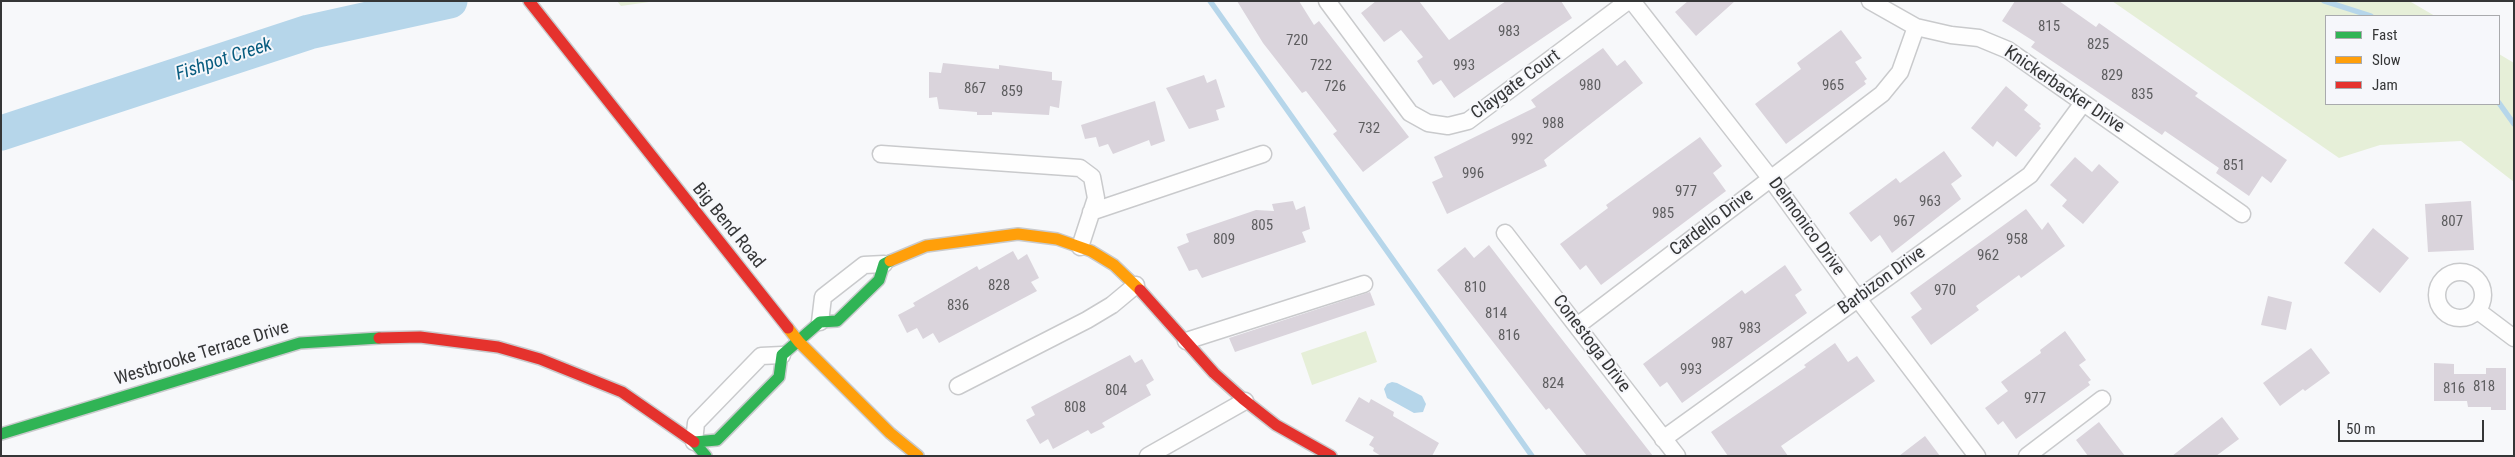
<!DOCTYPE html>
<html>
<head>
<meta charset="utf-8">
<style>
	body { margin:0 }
	#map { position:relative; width:2515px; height:457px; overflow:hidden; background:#f7f8fa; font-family:"Roboto Condensed",sans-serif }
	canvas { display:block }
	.frame { position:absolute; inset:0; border:2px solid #353637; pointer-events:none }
	.legend { position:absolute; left:2325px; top:15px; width:175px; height:90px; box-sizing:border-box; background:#f6f7fb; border:1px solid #a9aaad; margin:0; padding:6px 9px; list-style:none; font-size:15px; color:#353637 }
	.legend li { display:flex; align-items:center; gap:10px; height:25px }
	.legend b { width:25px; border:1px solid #a9aaad }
	.scale { position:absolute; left:2338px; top:420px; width:146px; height:22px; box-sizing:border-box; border:2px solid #353637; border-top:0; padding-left:6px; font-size:15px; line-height:18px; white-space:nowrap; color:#353637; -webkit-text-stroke:4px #f6f7fb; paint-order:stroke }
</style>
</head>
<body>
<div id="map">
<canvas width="2515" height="457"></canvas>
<div class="frame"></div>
<ul class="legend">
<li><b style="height:6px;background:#30b455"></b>Fast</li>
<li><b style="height:6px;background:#ff9f0a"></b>Slow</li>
<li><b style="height:6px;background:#e5322d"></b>Jam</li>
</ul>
<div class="scale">50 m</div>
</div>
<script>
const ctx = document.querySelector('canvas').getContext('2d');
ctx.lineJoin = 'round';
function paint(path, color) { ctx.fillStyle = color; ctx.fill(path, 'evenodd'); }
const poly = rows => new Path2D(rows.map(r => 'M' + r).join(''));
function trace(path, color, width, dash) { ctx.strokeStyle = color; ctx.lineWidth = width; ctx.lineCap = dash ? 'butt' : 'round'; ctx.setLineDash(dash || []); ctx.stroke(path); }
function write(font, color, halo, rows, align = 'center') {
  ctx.font = font + ' "Roboto Condensed",sans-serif'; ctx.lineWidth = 4; ctx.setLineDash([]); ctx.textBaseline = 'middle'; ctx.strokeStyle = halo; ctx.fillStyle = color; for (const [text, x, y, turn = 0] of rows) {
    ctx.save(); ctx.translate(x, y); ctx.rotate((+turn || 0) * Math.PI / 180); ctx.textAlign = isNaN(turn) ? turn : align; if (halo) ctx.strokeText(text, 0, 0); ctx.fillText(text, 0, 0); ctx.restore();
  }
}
paint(poly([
	[617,1,656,1,621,6],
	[2112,1,2411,2,2435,16,2326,16,2326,104,2499,104,2499,54,2514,63,2514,182,2461,141,2380,145,2339,158],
	[1366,331,1377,362,1312,385,1301,353]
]), '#e6efd8');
paint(poly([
	[1392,382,1397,383,1422,396,1426,404,1423,412,1414,413,1387,398,1384,389,1387,384]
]), '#b6d6ea');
trace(poly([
	[1210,1,1532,456],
	[2324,1,2371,16],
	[2499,103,2514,124]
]), '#b6d6ea', 5.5);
trace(poly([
	[1,133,309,32,450,1]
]), '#b6d6ea', 35);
paint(poly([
	[1237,1,1299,1,1314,25,1319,21,1409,137,1363,172,1333,134,1337,131,1306,91,1302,93,1263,43],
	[1376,1,1419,1,1449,40,1506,1,1561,1,1572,18,1454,98,1441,80,1433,85,1417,61,1423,57,1401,30,1384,42,1361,13],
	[1688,1,1735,1,1696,36,1675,12],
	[2015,1,2059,1,2096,27,2099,23,2198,93,2195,96,2287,160,2271,183,2262,176,2249,196,2216,173,2219,168,2165,131,2162,135,2031,47,2035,42,2002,21],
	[1841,30,1862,58,1855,62,1867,79,1864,81,1866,84,1786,144,1755,104,1801,69,1797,63],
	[1603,48,1617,66,1625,60,1643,83,1544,160,1547,166,1447,214,1432,182,1443,177,1434,157,1536,107,1531,100],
	[943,63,999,69,999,65,1052,72,1052,80,1062,81,1059,108,1050,106,1049,115,992,112,992,115,977,115,977,112,939,109,937,97,929,98,929,72,941,73],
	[1204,75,1207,83,1216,79,1225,107,1216,110,1219,120,1189,129,1166,88],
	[2006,86,2028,105,2024,110,2041,124,2039,126,2041,128,2016,157,1997,141,1993,147,1971,128],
	[1155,101,1165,141,1151,146,1149,140,1113,154,1108,144,1099,147,1096,137,1085,139,1081,125],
	[1700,137,1722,166,1713,173,1726,191,1601,285,1586,265,1580,270,1560,244,1608,208,1606,205],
	[1944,151,1962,176,1951,184,1961,199,1892,253,1880,235,1871,242,1849,213,1896,178,1900,183],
	[2075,157,2092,172,2099,164,2119,182,2083,224,2062,206,2067,200,2050,185],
	[1293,201,1296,210,1305,206,1310,229,1302,232,1306,242,1202,278,1197,269,1189,271,1177,247,1189,242,1186,234,1256,210,1274,211,1272,204],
	[2471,201,2474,250,2428,252,2425,204],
	[2026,209,2042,230,2048,222,2065,246,2021,278,2019,275,1976,306,1979,310,1931,345,1911,317,1922,309,1910,293],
	[2373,228,2409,258,2380,293,2344,263],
	[1489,245,1546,319,1653,456,1587,456,1549,408,1546,410,1437,270,1465,247,1474,258],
	[1013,251,1018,260,1027,254,1039,278,1031,282,1037,291,939,343,933,333,923,339,917,328,907,333,898,315,915,306,913,303,977,266,979,270],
	[1785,265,1802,290,1795,295,1807,313,1682,403,1667,382,1660,387,1643,364,1742,290,1745,294],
	[1370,292,1375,305,1235,352,1229,338],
	[2268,296,2292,302,2286,330,2261,325],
	[2065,331,2086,360,2079,365,2091,380,2088,382,2090,385,2016,439,2003,421,1998,425,1985,408,2008,391,2001,382,2041,353,2040,350],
	[1835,343,1848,362,1857,356,1875,381,1781,446,1788,456,1728,456,1711,432,1806,367,1804,365],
	[2311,348,2330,373,2305,391,2303,389,2280,406,2263,383],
	[1130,355,1135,363,1142,359,1154,380,1146,385,1151,395,1102,423,1105,427,1091,434,1088,430,1053,449,1048,439,1040,444,1026,420,1035,415,1031,407],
	[2434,363,2454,364,2454,374,2486,374,2486,368,2506,368,2506,410,2491,410,2491,407,2468,407,2467,401,2434,401],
	[1359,397,1369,403,1371,399,1394,412,1393,416,1439,443,1432,456,1381,456,1373,451,1374,448,1369,445,1374,437,1345,421],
	[2222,417,2239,439,2216,456,2172,456],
	[2099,422,2125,456,2088,456,2076,440],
	[1925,436,1940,456,1899,456]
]), '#dad4dc');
const street = poly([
	[1327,1,1410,113,1428,123,1448,126,1468,121,1628,1],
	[1632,1,1771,179,1858,299,1977,456],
	[1870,1,1916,27,1951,35,1979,38,2008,50,2242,214],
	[881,154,1080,168,1092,177,1096,198,1080,247],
	[1091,212,1263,154],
	[1505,233,1677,456],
	'2437 295a23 23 0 1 1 46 0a23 23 0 1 1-46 0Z',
	[2478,311,2514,338],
	[820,322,823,297,864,265,884,264],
	[1577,326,1882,94,1900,72,1916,27],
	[1186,341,1364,284],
	[958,386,1087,320,1112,305,1136,285],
	[1663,439,2030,175,2083,103],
	[694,442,696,423,761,356,782,355],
	[1148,456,1245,401],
	[2027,456,2102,399]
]);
const fast = poly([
	[1,434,300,343,379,338],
	[706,456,694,442,717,440,779,377,782,355,820,322,837,321,879,280,884,264,890,261]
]);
const slow = poly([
	[890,261,926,246,1018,234,1057,239,1091,251,1114,265,1140,290],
	[788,328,799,342,890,433,918,456]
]);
const jam = poly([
	[529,1,788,328],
	[1140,290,1214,373,1243,399,1276,425,1331,456],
	[379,338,420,337,498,347,540,359,622,392,694,442]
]);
trace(street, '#c9cacc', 19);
trace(fast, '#c9cacc', 14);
trace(slow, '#c9cacc', 14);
trace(jam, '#c9cacc', 14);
trace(street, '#fefefe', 16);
trace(fast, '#30b455', 11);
trace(slow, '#ff9f0a', 11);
trace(jam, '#e5322d', 11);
write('15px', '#5e5e60', null, [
	["815",2049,27],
	["983",1509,32],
	["720",1297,41],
	["825",2098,45],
	["722",1321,66],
	["993",1464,66],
	["829",2112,76],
	["980",1590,86],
	["965",1833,86],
	["726",1335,87],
	["867",975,89],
	["859",1012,92],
	["835",2142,95],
	["988",1553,124],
	["732",1369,129],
	["992",1522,140],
	["851",2234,166],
	["996",1473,174],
	["977",1686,192],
	["963",1930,202],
	["985",1663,214],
	["967",1904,222],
	["807",2452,222],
	["805",1262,226],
	["809",1224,240],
	["958",2017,240],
	["962",1988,256],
	["828",999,286],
	["810",1475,288],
	["970",1945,291],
	["836",958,306],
	["814",1496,314],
	["983",1750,329],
	["816",1509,336],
	["987",1722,344],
	["993",1691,370],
	["824",1553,384],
	["818",2484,387],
	["816",2454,389],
	["804",1116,391],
	["977",2035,399],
	["808",1075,408]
]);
write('18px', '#353637', '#f6f7fb', [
	["Claygate Court",1516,85,-36],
	["Knickerbacker Drive",2064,90,34],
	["Cardello Drive",1712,223,-37],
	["Big Bend Road",728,226,51],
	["Delmonico Drive",1806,227,54],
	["Barbizon Drive",1882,281,-36],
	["Conestoga Drive",1591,344,53],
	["Westbrooke Terrace Drive",202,354,-17]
]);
write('italic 19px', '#085c7f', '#f6f7fb', [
	["Fishpot Creek",224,60,-18]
]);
</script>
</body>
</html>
